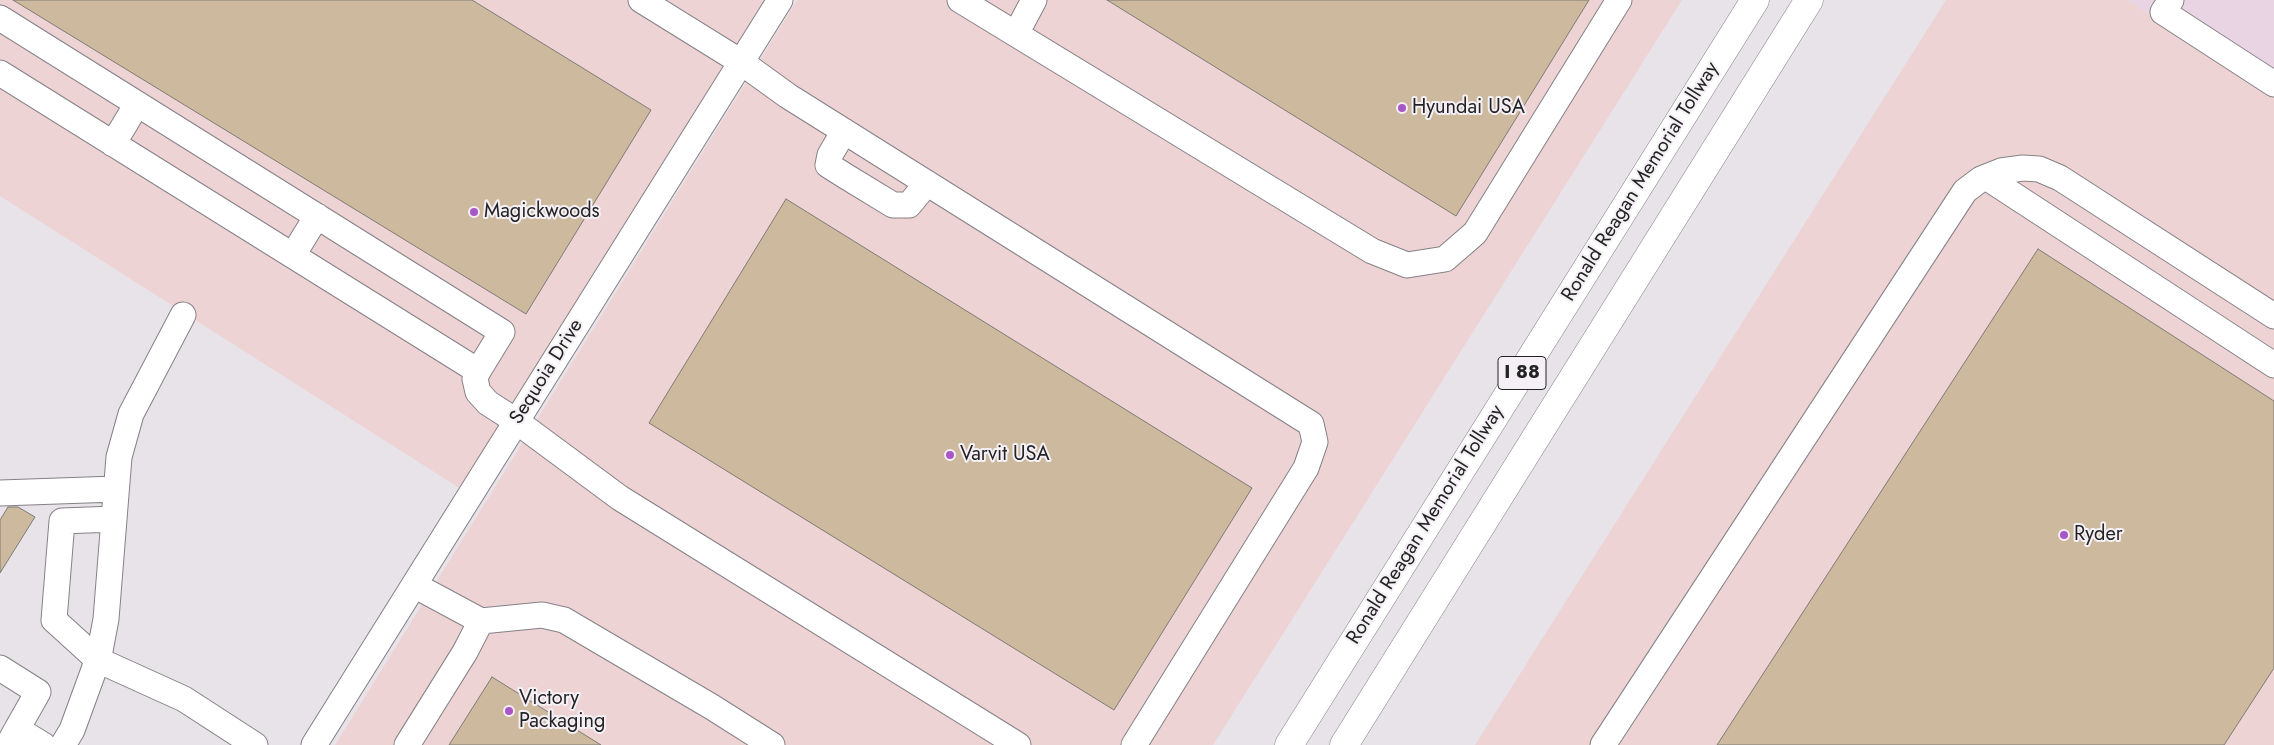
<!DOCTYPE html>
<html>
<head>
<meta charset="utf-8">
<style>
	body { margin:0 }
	canvas { display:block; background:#e7e3e8 }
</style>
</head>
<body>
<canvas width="2274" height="745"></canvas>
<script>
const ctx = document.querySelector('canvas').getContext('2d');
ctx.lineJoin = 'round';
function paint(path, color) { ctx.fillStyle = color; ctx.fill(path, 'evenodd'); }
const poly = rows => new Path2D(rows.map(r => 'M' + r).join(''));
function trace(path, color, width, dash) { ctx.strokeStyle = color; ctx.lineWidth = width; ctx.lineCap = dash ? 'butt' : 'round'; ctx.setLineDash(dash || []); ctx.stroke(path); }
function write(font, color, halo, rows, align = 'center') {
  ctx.font = font + ' Jost,sans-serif'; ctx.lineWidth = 4; ctx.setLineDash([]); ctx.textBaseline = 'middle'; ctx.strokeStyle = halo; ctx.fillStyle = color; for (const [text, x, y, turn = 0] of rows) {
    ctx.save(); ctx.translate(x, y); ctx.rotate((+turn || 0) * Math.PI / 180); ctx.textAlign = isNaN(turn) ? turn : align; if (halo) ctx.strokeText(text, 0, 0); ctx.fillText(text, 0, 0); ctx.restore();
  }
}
paint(poly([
	[2127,0,2274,0,2274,97]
]), '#e8d4e2');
paint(poly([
	[0,0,766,0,461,489,0,196],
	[797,0,1682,0,1213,745,335,745],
	[1946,0,2127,0,2274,97,2274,745,1475,745]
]), '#eed3d5');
const building = poly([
	[13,0,472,0,651,110,526,314,13,0],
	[1107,0,1589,0,1456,216,1107,0],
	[786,199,1252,488,1114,710,649,423,786,199],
	[2038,249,2274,401,2274,668,2224,745,1717,745,2038,249],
	[8,507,18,507,35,517,0,573,0,520,8,507],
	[492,677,601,745,449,745,492,677]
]);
paint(building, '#cdb99d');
trace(building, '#7f7b76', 1);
const minor = poly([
	[641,0,741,62,788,96,1311,424,1315,442,1306,468,1134,745],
	[960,0,1372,251,1407,265,1445,259,1475,233,1619,0],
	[2171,0,2163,12,2274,84],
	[0,18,502,332,477,373,475,379,478,392,488,403,516,421,620,498,1018,745],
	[1016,34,1034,0],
	[0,73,478,371],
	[844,131,830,155,828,165,847,177,893,205,909,205,927,183],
	[113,144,137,104],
	[1986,177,2274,365],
	[293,255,317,216],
	[0,493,116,489],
	[114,519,62,521,54,620,98,660,184,699,255,745],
	[414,585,481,621,542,615,564,620,712,707,772,745],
	[0,668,38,692,17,729],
	[8,745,17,729,43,745],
	[63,745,72,730,99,656,106,619,119,457,131,414,183,315],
	[314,745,780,0],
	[407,745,465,652,481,621],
	[1603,745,1965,191,1981,179,2001,171,2023,168,2039,169,2060,178,2274,316]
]);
const highway = poly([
	[1289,745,1755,0],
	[1344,745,1809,0]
]);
trace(minor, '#858186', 27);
trace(highway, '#858186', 29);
trace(minor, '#fff', 25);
trace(highway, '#fff', 28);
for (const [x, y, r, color] of [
	[1402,108,5,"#a956c6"],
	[474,212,5,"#a956c6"],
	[950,455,5,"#a956c6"],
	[2064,535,5,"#a956c6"],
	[509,711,5,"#a956c6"]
]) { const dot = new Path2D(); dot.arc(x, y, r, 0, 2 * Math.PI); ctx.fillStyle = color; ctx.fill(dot); trace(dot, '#f4f0f5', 2); }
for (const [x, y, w] of [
	[1522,373,48]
]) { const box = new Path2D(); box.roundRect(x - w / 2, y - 16.5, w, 33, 4); ctx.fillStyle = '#f4f0f5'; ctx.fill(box); trace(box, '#242324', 1); }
write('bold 19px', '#242324', null, [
	["I 88",1522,373]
]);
write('20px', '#242324', '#f4f0f5', [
	["Hyundai USA",1412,108],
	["Magickwoods",484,212],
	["Varvit USA",960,455],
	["Ryder",2074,535],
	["Victory",519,699],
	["Packaging",519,722]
], 'left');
write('20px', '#242324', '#f4f0f5', [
	["Ronald Reagan Memorial Tollway",1641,182,-58],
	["Sequoia Drive",547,372,-58],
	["Ronald Reagan Memorial Tollway",1426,525,-58]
]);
</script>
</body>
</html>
